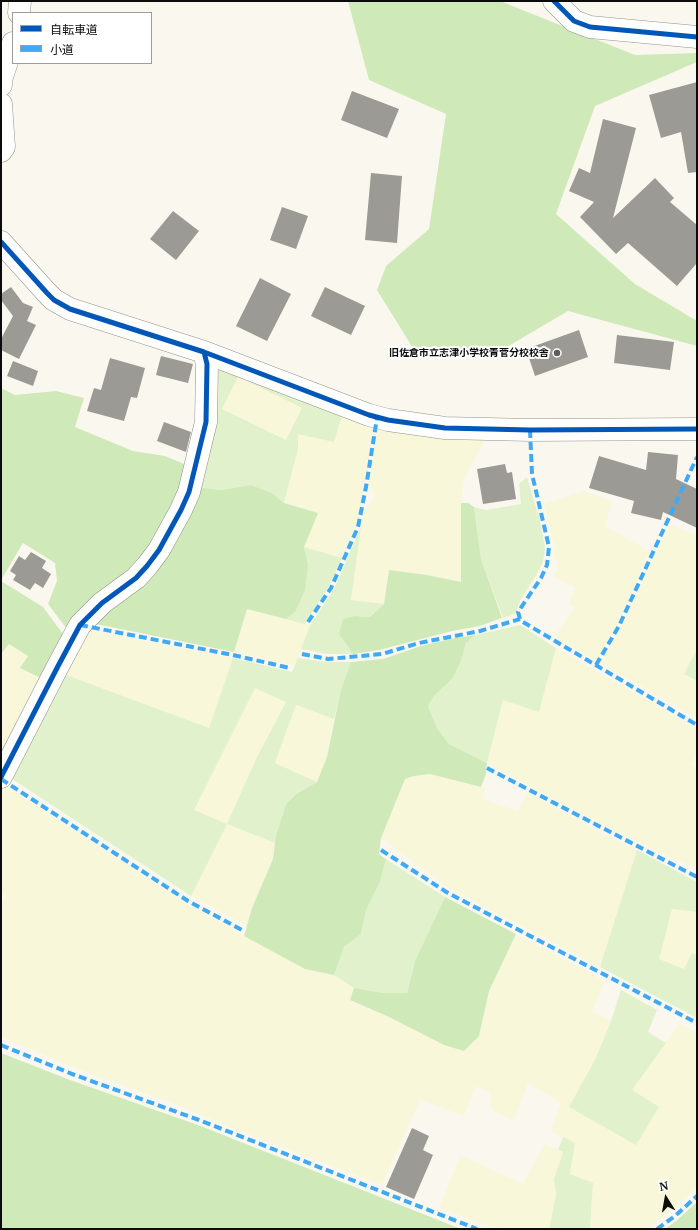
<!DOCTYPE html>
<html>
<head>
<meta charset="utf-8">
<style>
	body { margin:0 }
	#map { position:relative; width:698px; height:1230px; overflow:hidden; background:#faf8ee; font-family:Merriweather,"Noto Sans JP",serif }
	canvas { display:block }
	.frame { position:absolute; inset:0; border:2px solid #0b0b0b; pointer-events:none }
	.legend { position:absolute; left:12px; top:12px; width:140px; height:52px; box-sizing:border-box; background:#fff; border:1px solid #9d9d9d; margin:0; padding:5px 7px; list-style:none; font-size:12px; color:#0b0b0b }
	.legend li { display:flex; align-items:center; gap:8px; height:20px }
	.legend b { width:20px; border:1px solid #9d9d9d }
	.north { position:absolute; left:646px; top:1178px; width:40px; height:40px; -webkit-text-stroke:3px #fff; paint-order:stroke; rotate:349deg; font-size:11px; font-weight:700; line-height:16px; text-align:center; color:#0b0b0b }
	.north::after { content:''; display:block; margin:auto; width:14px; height:18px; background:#0b0b0b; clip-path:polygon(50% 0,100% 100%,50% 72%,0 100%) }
</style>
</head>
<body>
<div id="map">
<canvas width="698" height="1230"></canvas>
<div class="frame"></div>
<ul class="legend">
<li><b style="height:5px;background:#0057b8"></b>自転車道</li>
<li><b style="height:5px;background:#3fa9f5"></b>小道</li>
</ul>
<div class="north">N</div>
</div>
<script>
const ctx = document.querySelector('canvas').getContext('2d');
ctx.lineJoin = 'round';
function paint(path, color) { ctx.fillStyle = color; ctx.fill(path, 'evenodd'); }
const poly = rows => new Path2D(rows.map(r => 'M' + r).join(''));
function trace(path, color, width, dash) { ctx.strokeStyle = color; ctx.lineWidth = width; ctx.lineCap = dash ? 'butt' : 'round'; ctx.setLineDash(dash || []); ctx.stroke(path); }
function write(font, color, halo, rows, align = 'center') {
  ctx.font = font + ' Merriweather,"Noto Sans JP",serif'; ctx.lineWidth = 4; ctx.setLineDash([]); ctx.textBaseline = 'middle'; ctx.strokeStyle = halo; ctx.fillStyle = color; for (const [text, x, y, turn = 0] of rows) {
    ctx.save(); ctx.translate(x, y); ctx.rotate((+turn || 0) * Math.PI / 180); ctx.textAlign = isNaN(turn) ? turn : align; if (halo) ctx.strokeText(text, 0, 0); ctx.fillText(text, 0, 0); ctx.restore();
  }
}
paint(poly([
	[238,377,302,408,286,440,222,409],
	[342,415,374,427,365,487,356,526,342,558,304,547,317,513,284,503,298,449,298,434],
	[377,428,485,440,464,480,461,503,461,583,427,575,389,571,384,604,351,600,363,510,369,504,374,498,373,490,368,486],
	[584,491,612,501,605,527,650,551,617,625,596,662,555,636,574,608,569,604,575,587,554,576,559,562,554,559,554,545,544,504],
	[670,525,697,535,697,568,696,571,697,571,697,649,684,674,697,681,697,719,643,687,599,664,621,628,655,555],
	[247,609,310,625,295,666,234,652],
	[82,629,233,658,209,728,61,673],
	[9,644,28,656,21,668,43,679,1,762,1,654],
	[556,648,697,729,697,752,692,766,697,768,697,869,625,836,538,791,487,763,503,699,539,711],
	[255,687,286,701,256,759,227,824,275,843,273,859,252,908,247,926,191,896,227,824,194,810],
	[296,705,334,719,327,757,317,782,275,763],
	[430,774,486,789,483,799,518,811,527,792,599,832,637,850,600,967,450,889,381,838,405,779,414,776],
	[5,785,187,904,305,969,334,975,354,988,350,1001,389,1017,444,1045,464,1051,479,1036,489,991,516,934,594,975,605,982,592,1011,611,1021,595,1060,632,1090,679,1024,697,1033,697,1188,667,1214,647,1229,590,1229,593,1184,570,1174,575,1143,551,1131,561,1103,528,1083,514,1120,494,1112,489,1104,491,1093,476,1086,464,1116,420,1100,382,1185,232,1128,175,1104,75,1068,1,1037,1,905,6,895,1,893,1,795],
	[672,909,697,912,697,955,692,953,684,969,658,959],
	[544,1144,563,1152,554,1179,556,1195,549,1229,505,1229,485,1225,439,1208,460,1156,523,1183]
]), '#f8f7d9');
paint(poly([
	[214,364,238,377,222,409,286,440,302,408,249,382,261,384,342,415,334,442,298,434,298,449,284,503,272,493,251,485,220,490,194,487],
	[527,477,540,521,545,547,543,562,537,574,521,599,515,614,503,618,481,559,474,507,486,510,521,504,519,484],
	[361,527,351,600,384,604,370,617,355,616,339,634,353,654,327,654,301,649,310,625,334,589],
	[304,547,342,558,329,586,305,624,286,619,295,612,308,564],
	[520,625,556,648,539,712,503,700,487,763,449,744,437,728,428,706,434,696,453,678,461,661,466,643,475,635],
	[697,649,697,681,684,674],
	[233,658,292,672,298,658,327,662,351,662,341,689,334,719,296,705,275,763,317,782,296,794,286,804,276,834,275,843,227,824,191,896,9,777,61,673,209,728],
	[255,688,286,702,256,759,227,824,194,810],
	[637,850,697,882,697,912,672,909,659,959,684,969,692,953,697,955,697,1018,600,967],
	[386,859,445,897,415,961,407,993,383,993,354,988,334,975,344,947,361,934,366,910,380,882],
	[621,990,657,1010,648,1032,666,1043,632,1090,659,1107,636,1145,569,1107,595,1060,611,1021],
	[563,1137,575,1143,570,1174,593,1183,590,1229,549,1229,556,1195,554,1179,563,1152,558,1150]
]), '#e0f1cc');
paint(poly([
	[348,1,500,1,635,55,697,53,697,62,595,106,556,214,635,284,697,321,697,346,568,311,500,351,416,353,377,290,386,266,429,229,446,114,369,80],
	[1,388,15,395,56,391,84,398,75,427,133,451,165,456,189,466,166,532,70,633,48,604,57,581,55,563,23,543,1,580],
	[251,485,272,493,284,503,318,513,304,547,308,564,305,590,295,612,286,619,247,609,234,652,91,623,104,608,194,487,220,490],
	[461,503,468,503,474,507,481,559,502,618,480,626,452,631,379,650,353,654,339,634,343,619,355,616,370,617,384,604,389,570,427,575,461,582],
	[1,581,43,607,66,638,43,679,20,668,28,656,9,644,1,654],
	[475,635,466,643,461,661,453,678,434,696,428,706,437,728,449,744,487,763,486,774,481,787,430,774,414,776,405,779,381,838,379,854,386,859,380,882,366,910,361,934,344,947,334,975,305,969,244,936,252,908,273,859,276,835,286,804,296,794,317,782,327,757,341,689,351,662,383,659,421,646,456,638],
	[445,897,516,934,489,991,479,1036,464,1051,444,1045,389,1017,350,1000,354,988,383,993,407,993,415,961],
	[1,1053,70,1080,198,1125,461,1229,1,1229],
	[697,1202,697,1229,665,1229,676,1221]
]), '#cfe9b9');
paint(poly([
	[697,82,697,172,688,173,681,132,661,138,649,95],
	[352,91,399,109,387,138,341,120],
	[603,119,636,128,613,218,655,178,674,198,670,202,697,225,697,263,677,286,628,243,616,254,580,217,594,202,569,191,579,168,590,173],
	[371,173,402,176,397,243,365,240],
	[282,207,308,216,296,249,270,240],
	[173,211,199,231,176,260,150,239],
	[260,278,291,294,267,341,236,326],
	[11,287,23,303,33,307,27,321,36,325,19,359,1,350,1,339,13,316,1,300,1,294],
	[325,287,365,306,351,335,311,316],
	[579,330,588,357,535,376,526,349],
	[617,335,674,342,670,370,614,363],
	[161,356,193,364,188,383,156,375],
	[110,358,145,368,137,398,131,397,124,421,87,411,94,388,101,390],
	[13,361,38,371,33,386,7,376],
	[164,422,191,432,186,452,157,441],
	[648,452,678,455,676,479,697,489,697,528,663,512,661,520,631,513,634,501,589,488,599,456,646,470],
	[505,464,507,473,512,472,516,499,483,504,477,469],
	[31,552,46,561,42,568,51,574,43,588,35,583,30,590,13,580,16,575,10,571,19,556,25,560],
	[412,1128,429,1136,423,1150,433,1155,414,1199,386,1187]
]), '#9c9a94');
const minor = poly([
	[554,1,574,21,590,27,697,37],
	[19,13,20,1],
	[1,85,1,80,13,43],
	[1,104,4,147,1,151],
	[1,242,47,293,54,300,70,309,204,352,369,415,388,420,445,428,530,430,697,429],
	[1,777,57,668,80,625,102,603,136,578,147,566,159,550,181,510,189,492,206,422,207,364,204,352]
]);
trace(minor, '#93928d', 23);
trace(minor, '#fefefc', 22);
trace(poly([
	[530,430,532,474,549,547,547,565,541,578,518,612,520,619,523,622,697,725],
	[308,622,331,588,358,527,366,487,377,418],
	[80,625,233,655,290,668],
	[302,654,328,659,382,654,419,643,480,631,520,619],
	[596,665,619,626,697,457],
	[487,768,697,877],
	[1,779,188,901,242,930],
	[381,850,448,893,697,1023],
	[1,1045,72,1074,199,1120,477,1229],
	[657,1229,675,1216,697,1196]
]), '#3fa9f5', 4, [8, 4]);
trace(poly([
	[554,1,574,21,590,27,697,37],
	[1,242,47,293,54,300,70,309,204,352,369,415,388,420,445,428,530,430,697,429],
	[1,777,57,668,80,625,102,603,136,578,147,566,159,550,181,510,189,492,206,422,207,364,204,352]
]), '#0057b8', 5);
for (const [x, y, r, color] of [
	[557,353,4,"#5f5e5a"]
]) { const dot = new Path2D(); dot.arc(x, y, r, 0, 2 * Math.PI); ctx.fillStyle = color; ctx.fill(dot); trace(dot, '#fff', 1.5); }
write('bold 10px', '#0b0b0b', '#fff', [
	["旧佐倉市立志津小学校青菅分校校舎",549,353]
], 'right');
</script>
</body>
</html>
